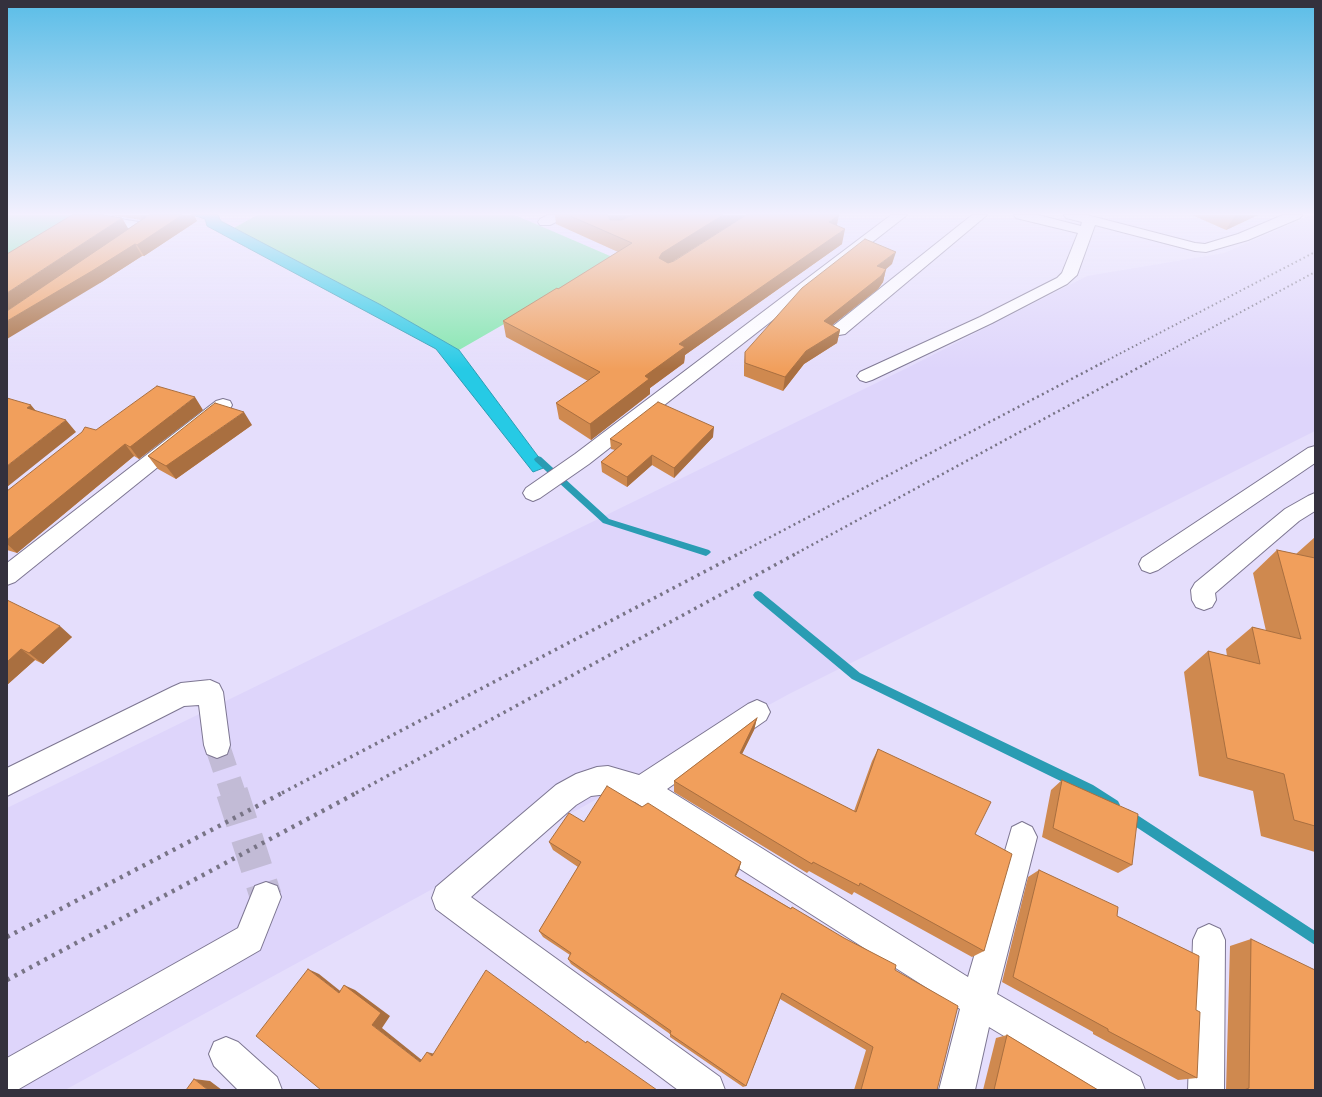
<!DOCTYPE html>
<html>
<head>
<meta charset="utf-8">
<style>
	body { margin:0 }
	#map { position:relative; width:1322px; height:1097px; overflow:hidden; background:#e5defc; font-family:"Playfair Display",serif }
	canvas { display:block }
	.frame { position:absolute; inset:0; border:8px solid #34313d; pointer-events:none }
</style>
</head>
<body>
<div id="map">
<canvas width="1322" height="1097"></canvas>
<div class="frame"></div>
</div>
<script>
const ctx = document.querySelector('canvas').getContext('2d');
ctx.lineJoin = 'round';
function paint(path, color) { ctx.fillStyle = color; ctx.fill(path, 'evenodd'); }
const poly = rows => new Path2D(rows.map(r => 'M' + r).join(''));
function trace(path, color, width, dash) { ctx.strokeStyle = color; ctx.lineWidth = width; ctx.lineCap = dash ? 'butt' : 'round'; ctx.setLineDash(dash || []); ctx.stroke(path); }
paint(poly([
	[1311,215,1315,215,1315,431,789,694,65,1090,7,1090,7,808,907,368,1087,276,1224,253]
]), '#ded5fb');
paint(poly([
	[7,215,90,215,7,266],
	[257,215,515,215,617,259,459,350,234,228]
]), '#82e6ad');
const water = poly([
	[192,215,218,215,221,221,381,305,459,350,546,467,533,472,436,349,207,226,205,219,192,215]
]);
paint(water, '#26cae5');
trace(water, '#2a9cb3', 1);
paint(poly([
	[538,456,541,457,609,519,709,550,711,552,709,554,706,556,603,523,535,461,534,459,538,456],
	[758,591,761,592,860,673,1093,785,1118,801,1120,805,1118,809,1114,811,1110,809,1085,793,852,679,755,598,753,595,755,592,758,591],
	[1128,809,1315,931,1315,945,1124,819,1122,815,1124,811,1128,809]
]), '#2a9cb3');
trace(poly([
	[217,745,233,793]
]), '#c2bbd6', 25, [25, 12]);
trace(poly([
	[232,792,266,897]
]), '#c2bbd6', 32, [32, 16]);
const minor = poly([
	[96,215,145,223,150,224,152,227,150,230,145,231,90,222,88,219,90,216,96,215],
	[548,215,566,215,564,218,550,225,540,225,538,222,540,219,548,215],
	[891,215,907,215,589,464,540,498,533,501,526,498,523,493,526,488,575,454,891,215],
	[972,215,987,215,845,334,839,335,833,334,831,330,833,326,972,215],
	[1014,215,1038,215,1081,226,1082,222,1066,218,1064,215,1087,215,1195,243,1205,244,1238,234,1283,215,1302,215,1300,218,1248,240,1206,252,1195,251,1095,225,1077,275,1067,284,992,323,872,380,866,382,860,380,857,376,860,372,980,317,1057,278,1062,273,1078,233,1016,218,1014,215],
	[223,399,230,401,232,405,230,409,15,582,7,585,7,563,216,401,223,399],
	[1315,446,1315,463,1158,570,1150,573,1142,570,1139,564,1142,558,1308,448,1315,446],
	[1315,493,1315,511,1299,521,1215,593,1216,600,1212,607,1204,610,1196,607,1192,600,1191,590,1195,583,1285,509,1308,496,1315,493],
	[210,680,219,684,223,692,230,745,227,754,217,758,207,754,204,745,199,705,184,706,7,796,7,768,172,687,181,683,210,680],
	[757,700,766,704,770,712,766,720,667,789,968,977,1012,827,1022,822,1032,827,1037,837,997,994,1140,1077,1145,1090,1094,1090,989,1027,975,1090,939,1090,960,1009,635,802,608,794,591,796,576,805,471,897,720,1077,725,1090,678,1090,436,909,432,898,436,887,556,785,576,774,597,767,608,766,639,775,748,704,757,700],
	[266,882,277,886,281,897,260,950,19,1089,7,1090,7,1058,238,928,255,886,266,882],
	[1209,924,1220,929,1225,940,1224,1090,1188,1090,1193,940,1198,929,1209,924],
	[226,1037,238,1042,277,1077,282,1090,238,1090,214,1066,209,1054,214,1042,226,1037]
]);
trace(minor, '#7d7692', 2);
paint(minor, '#fff');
trace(poly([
	[1100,364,1315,252],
	[1145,364,1315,272]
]), '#787486', 2, [1.5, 3]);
trace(poly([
	[740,553,1102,363],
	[797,553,1147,363]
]), '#787486', 2.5, [2, 3.5]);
trace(poly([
	[282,793,742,552],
	[356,793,799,552]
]), '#787486', 3.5, [2.5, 4.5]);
trace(poly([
	[7,937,284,792],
	[7,980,358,792]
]), '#787486', 4.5, [3, 5.5]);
paint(poly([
	[110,215,194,215,197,221,144,256,142,256,100,283,122,218,128,229,141,220],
	[555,215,746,215,672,262,837,226,842,244,685,355,684,363,650,388,650,394,591,440,559,419,556,403,588,381,506,337,503,321,558,289,618,252,556,224],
	[1192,215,1258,215,1226,230],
	[892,264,886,269,883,282,878,289,832,325,840,330,837,343,804,364,783,391,744,376,744,365,745,352],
	[203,410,139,459,134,456,17,553,7,550,7,491,96,430],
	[252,425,176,479,158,469,148,456],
	[713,437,674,478,652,465,627,487,602,472,601,462,615,450,611,449,610,439],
	[1315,537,1315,852,1261,836,1253,791,1199,776,1184,672,1208,651,1227,656,1226,649,1252,627,1266,631,1253,573,1277,550,1296,554],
	[7,600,72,637,43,664,35,660,7,685],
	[757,718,754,730,742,754,854,811,872,761,878,749,975,834,984,951,972,957,854,892,852,895,809,871,807,873,674,792,674,781],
	[1062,780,1132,865,1118,873,1042,837,1051,790],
	[642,807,741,862,739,870,736,876,895,970,937,1090,854,1090,866,1050,780,999,746,1086,743,1087,670,1037,670,1034,571,964,568,959,570,955,543,937,539,931,578,867,553,850,549,842,584,822],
	[1039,870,1117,916,1196,1010,1197,1078,1178,1080,1093,1034,1093,1032,1002,982,1028,877],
	[1251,939,1315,1090,1226,1090,1230,946],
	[1007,1035,1098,1090,983,1090,996,1038]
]), '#cf894f');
paint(poly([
	[140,215,152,215,143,220],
	[182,215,194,215,197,221,144,256,137,245],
	[608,215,633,215,611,227],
	[723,215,746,215,662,268,659,258,662,253],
	[839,215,836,230,829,222],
	[1235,215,1258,215,1226,230],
	[122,218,129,230,7,311,7,293],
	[845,229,842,244,685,355,684,363,650,388,650,394,591,440,590,424,645,376,679,344],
	[135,244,142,256,100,283,7,339,7,321],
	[896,252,892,264,886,269,883,282,878,289,821,334,824,321,877,266],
	[840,330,837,343,804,364,783,391,785,377,806,351],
	[195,397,203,410,139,459,130,447],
	[31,405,41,417,27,408],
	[244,412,252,425,176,479,166,466],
	[66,420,76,432,7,487,7,466],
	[714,427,713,437,674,478,674,468],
	[125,444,134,456,17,553,7,544,7,540],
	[652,455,652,465,627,487,627,477],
	[60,626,72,637,43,664,29,653],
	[21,649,35,660,7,685,7,662],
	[757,718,754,730,737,764,740,753],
	[741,862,739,870,732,883],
	[308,969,319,974,349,998,339,993],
	[344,985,355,990,390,1016,382,1028,428,1065,420,1062,372,1025],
	[427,1052,435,1054,432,1056],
	[194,1079,210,1081,222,1090,208,1090]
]), '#a96f40');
const building = poly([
	[72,215,103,215,122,218,7,293,7,254,72,215],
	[149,215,182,215,137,245,135,244,92,271,7,321,7,311,149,215],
	[568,215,608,215,610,220,622,220,632,215,723,215,662,253,659,258,668,263,674,261,746,215,839,215,829,222,845,229,679,344,685,347,645,376,649,379,590,424,556,403,600,372,503,321,557,288,558,289,632,243,568,215],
	[865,239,896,252,877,266,886,269,881,276,824,321,840,330,806,351,785,377,745,363,745,352,802,288,865,239],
	[157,386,195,397,130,447,125,444,7,540,7,491,82,432,85,427,96,430,157,386],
	[7,398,31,405,27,408,66,420,7,466,7,398],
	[658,402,714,427,674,468,652,455,627,477,601,462,622,444,610,439,658,402],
	[215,403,244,412,166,466,148,456,215,403],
	[1277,550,1315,558,1315,826,1294,820,1284,774,1227,758,1208,651,1260,664,1252,627,1301,639,1277,550],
	[7,600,60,626,29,653,21,649,7,662,7,600],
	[757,718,740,753,856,812,878,749,991,802,975,834,1012,854,984,951,860,883,859,886,813,862,812,864,674,781,757,718],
	[1062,780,1138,814,1132,865,1053,828,1062,780],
	[607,786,642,807,648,803,741,862,735,876,791,909,792,907,844,938,896,965,895,970,958,1006,937,1090,861,1090,873,1047,782,993,746,1086,670,1034,671,1031,568,959,571,953,539,931,581,862,549,842,569,813,584,822,607,786],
	[1039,870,1118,907,1117,916,1199,956,1196,1010,1200,1012,1197,1078,1108,1031,1108,1029,1013,977,1039,870],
	[1251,939,1315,970,1315,1090,1244,1090,1249,1088,1251,939],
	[308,969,339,993,344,985,381,1013,372,1025,420,1062,427,1052,432,1056,486,970,586,1043,587,1041,657,1090,321,1090,256,1036,308,969],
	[1007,1035,1098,1090,994,1090,1007,1035],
	[194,1079,208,1090,186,1090,194,1079]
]);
paint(building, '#f19f5c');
trace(building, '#a96f40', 1);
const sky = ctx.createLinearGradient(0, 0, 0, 369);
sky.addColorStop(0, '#5abde7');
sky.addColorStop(0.58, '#f3f0fe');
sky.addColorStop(1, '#f3f0fe00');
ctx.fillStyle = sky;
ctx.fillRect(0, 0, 1322, 369);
</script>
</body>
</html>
